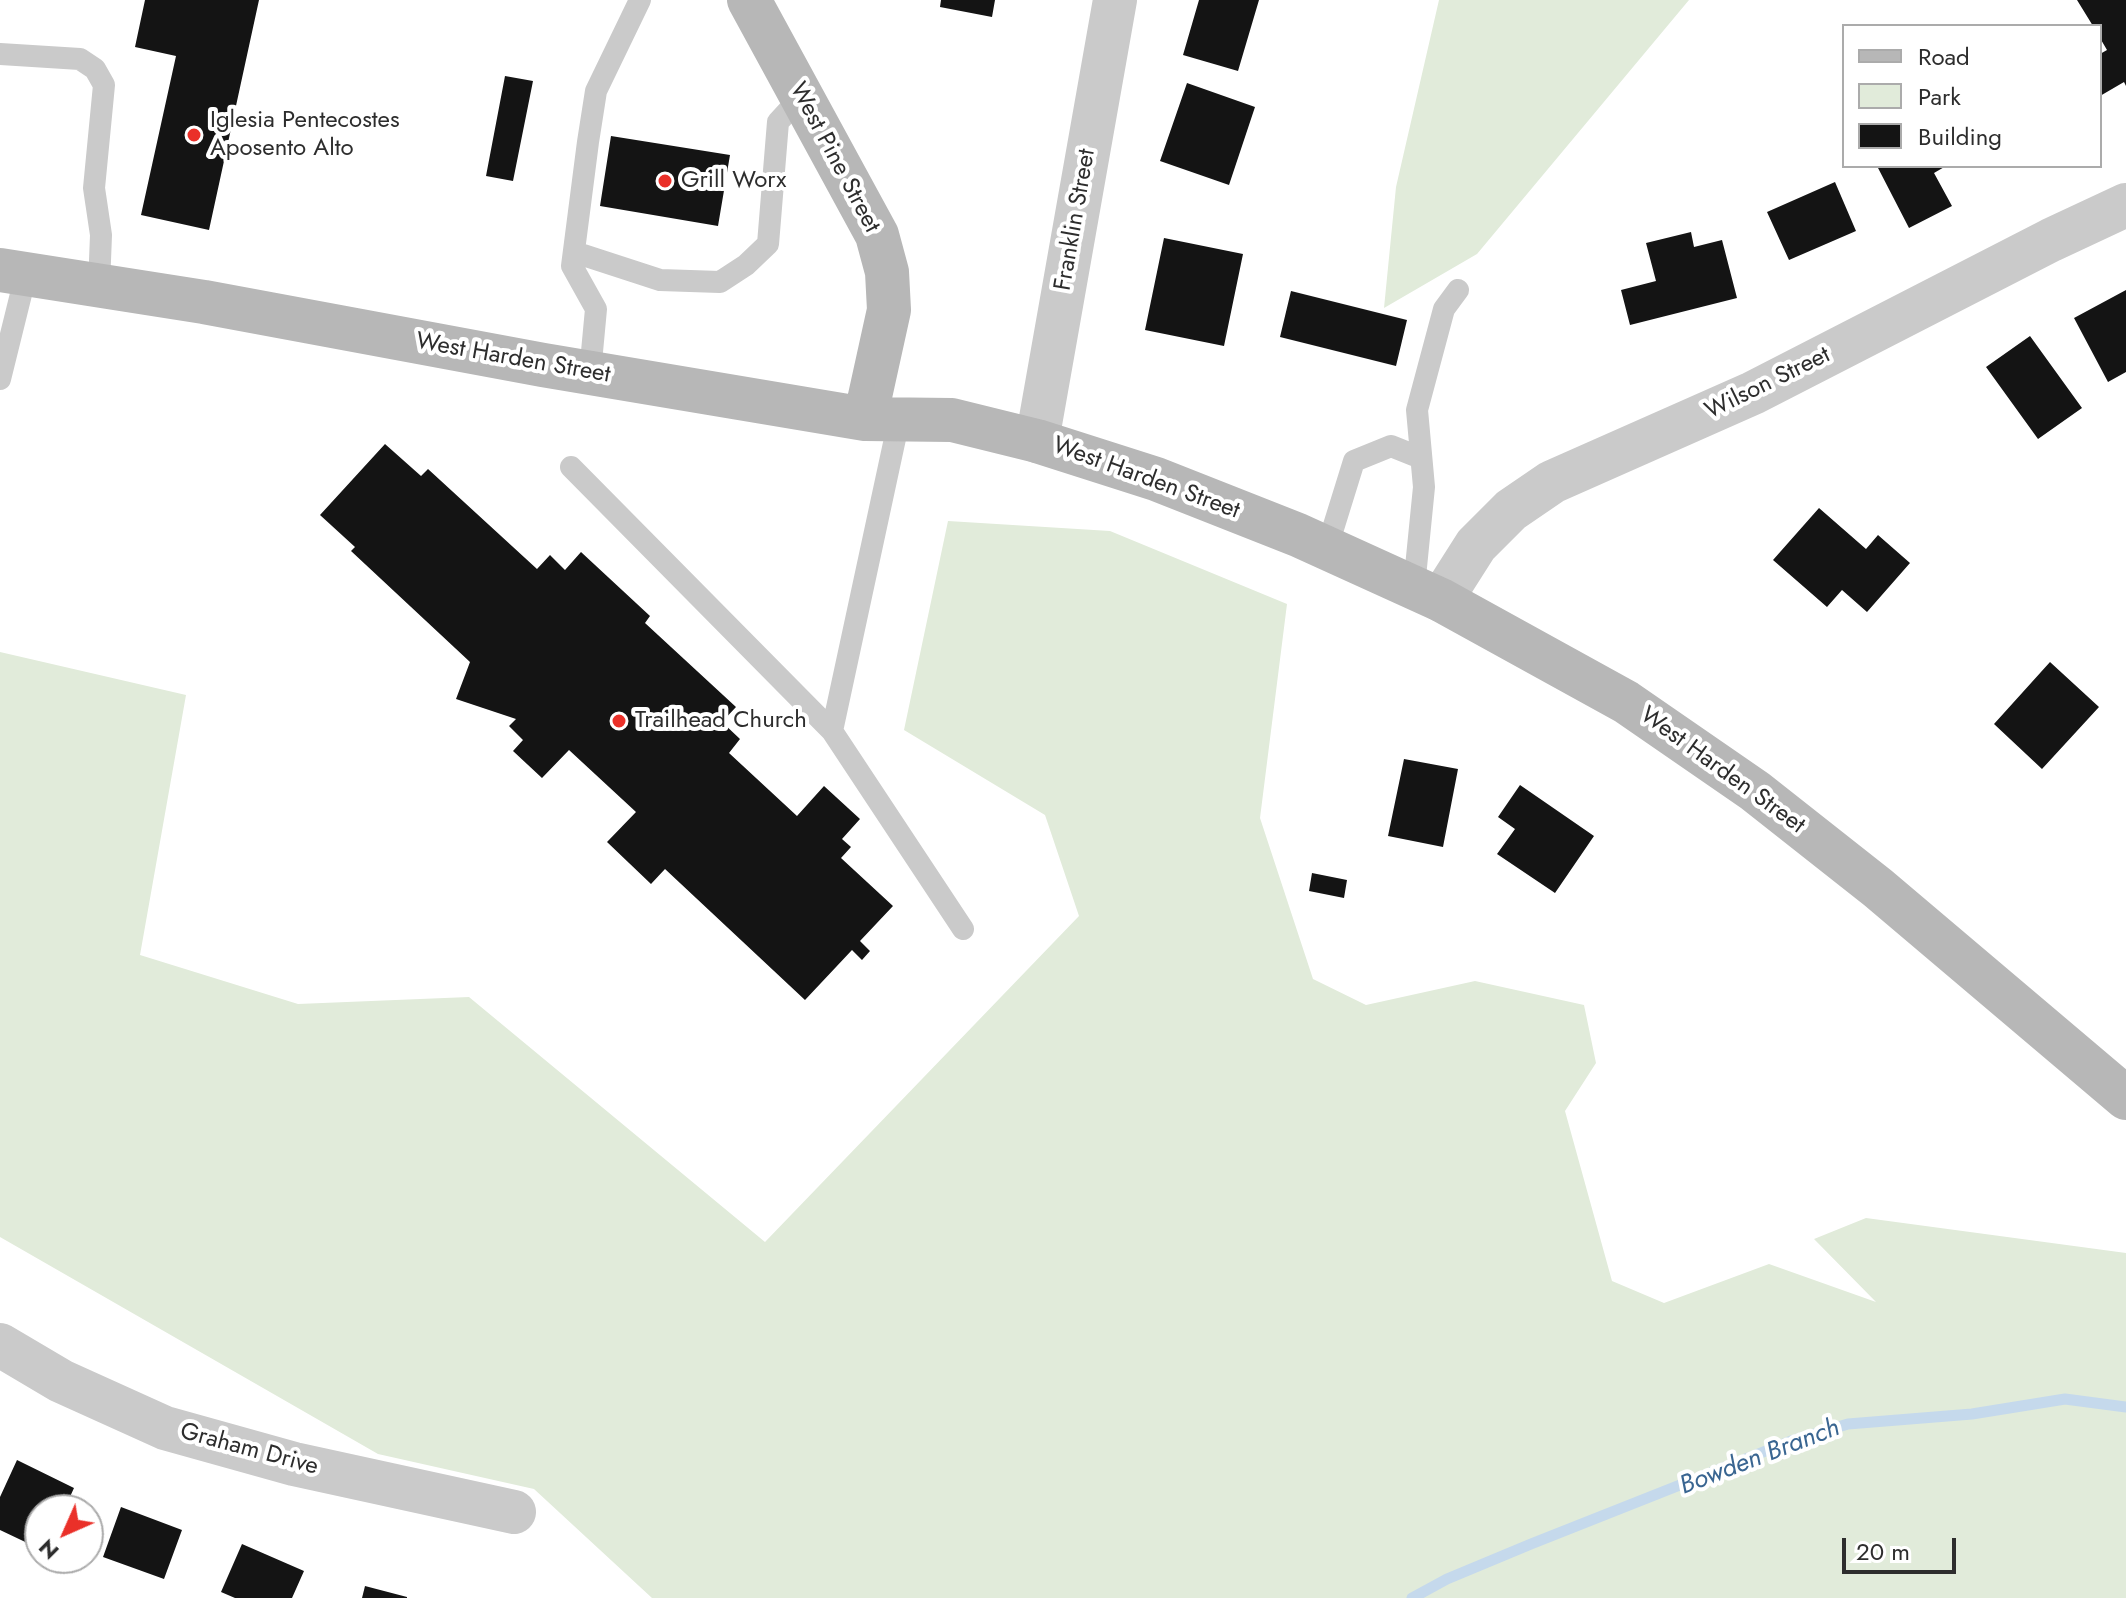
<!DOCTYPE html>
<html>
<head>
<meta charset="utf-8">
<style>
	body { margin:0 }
	#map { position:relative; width:2126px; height:1598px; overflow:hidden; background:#fff; font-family:Jost,sans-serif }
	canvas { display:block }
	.legend { position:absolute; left:1842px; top:24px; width:260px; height:144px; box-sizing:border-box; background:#fff; border:2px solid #ababab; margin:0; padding:10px 14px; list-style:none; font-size:24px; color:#2d2d2d }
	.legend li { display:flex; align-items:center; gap:16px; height:40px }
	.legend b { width:40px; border:2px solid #ababab }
	.north { position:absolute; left:24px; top:1494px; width:80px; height:80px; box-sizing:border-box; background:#fff; border:2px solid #ababab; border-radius:50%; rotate:225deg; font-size:22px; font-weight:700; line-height:32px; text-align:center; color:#2d2d2d }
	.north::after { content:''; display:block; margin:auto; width:28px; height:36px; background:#ea3029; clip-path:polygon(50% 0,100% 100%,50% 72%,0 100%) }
	.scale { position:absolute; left:1842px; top:1538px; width:114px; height:36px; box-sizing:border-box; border:4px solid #2d2d2d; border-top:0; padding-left:10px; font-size:24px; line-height:28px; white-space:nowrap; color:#2d2d2d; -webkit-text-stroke:6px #fff; paint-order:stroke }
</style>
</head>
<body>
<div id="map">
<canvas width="2126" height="1598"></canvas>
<ul class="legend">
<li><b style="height:10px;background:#b7b7b7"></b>Road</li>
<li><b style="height:22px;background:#e1ebda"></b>Park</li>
<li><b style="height:22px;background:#141414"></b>Building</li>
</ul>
<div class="north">N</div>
<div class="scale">20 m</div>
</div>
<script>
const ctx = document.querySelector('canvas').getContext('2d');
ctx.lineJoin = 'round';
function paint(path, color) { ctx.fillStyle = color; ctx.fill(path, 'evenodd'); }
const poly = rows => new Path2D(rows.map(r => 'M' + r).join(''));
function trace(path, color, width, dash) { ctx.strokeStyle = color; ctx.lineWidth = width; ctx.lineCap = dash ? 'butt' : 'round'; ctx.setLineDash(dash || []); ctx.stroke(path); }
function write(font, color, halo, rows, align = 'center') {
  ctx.font = font + ' Jost,sans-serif'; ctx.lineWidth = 8; ctx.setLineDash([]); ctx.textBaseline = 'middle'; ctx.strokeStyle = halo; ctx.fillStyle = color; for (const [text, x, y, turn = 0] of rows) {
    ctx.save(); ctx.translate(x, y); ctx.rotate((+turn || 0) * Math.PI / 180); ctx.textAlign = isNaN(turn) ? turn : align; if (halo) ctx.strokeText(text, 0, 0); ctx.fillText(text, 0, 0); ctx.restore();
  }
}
paint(poly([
	[1439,0,1689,0,1477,254,1384,308,1396,187],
	[948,521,1110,531,1287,604,1260,818,1313,979,1366,1005,1475,981,1584,1005,1596,1063,1565,1111,1612,1281,1664,1303,1769,1264,1876,1302,1814,1239,1866,1218,2126,1253,2126,1598,652,1598,534,1489,378,1454,0,1237,0,652,186,695,140,955,298,1004,469,997,765,1242,1079,916,1045,815,904,730]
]), '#e1ebda');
trace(poly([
	[1412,1598,1447,1579,1531,1544,1791,1441,1848,1424,1972,1414,2065,1399,2126,1407]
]), '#c5d9ec', 11);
paint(poly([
	[145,0,259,0,209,230,141,215,176,56,135,47],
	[941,0,995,0,992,17,940,7],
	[1199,0,1259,0,1238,71,1183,55],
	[2077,0,2126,0,2126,86,2124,82,2100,96,2100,54,2107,50,2100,38,2100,26,2093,26],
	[505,76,533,81,513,181,486,176],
	[1187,83,1255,107,1229,185,1160,161],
	[611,136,730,155,718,226,600,206],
	[1877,166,1946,166,1934,173,1952,206,1909,228],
	[1835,182,1856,231,1789,260,1767,212],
	[1691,232,1694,247,1722,240,1737,298,1630,325,1621,290,1656,281,1646,243],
	[1164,238,1243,254,1224,346,1145,330],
	[2126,290,2126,372,2108,382,2074,318],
	[1291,291,1407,320,1396,366,1280,337],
	[2030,336,2082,408,2038,439,1986,367],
	[385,444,421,476,428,469,537,569,550,555,565,570,581,552,650,616,645,623,736,707,722,722,740,739,729,753,797,816,824,786,860,819,842,839,851,847,841,858,893,906,860,941,870,951,862,960,852,950,805,1000,665,869,651,884,607,842,636,812,569,750,542,778,513,751,523,740,509,726,516,719,456,699,470,662,351,551,355,547,320,515],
	[1819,508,1866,549,1878,535,1910,563,1867,612,1842,590,1827,607,1773,560],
	[2050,662,2099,707,2042,769,1994,724],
	[1404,759,1458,769,1443,847,1388,836],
	[1520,785,1594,836,1555,893,1497,854,1515,829,1498,817],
	[1312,873,1347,880,1344,898,1309,891],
	[17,1460,74,1488,64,1510,40,1510,40,1549,0,1530,0,1497],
	[121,1507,182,1530,164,1579,103,1557],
	[242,1544,304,1571,292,1598,235,1598,221,1592],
	[365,1586,407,1597,407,1598,362,1598]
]), '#141414');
trace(poly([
	[0,54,80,59,95,69,104,85,94,188,101,235,99,286],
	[574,252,660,280,720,282,746,265,768,244,778,122,801,97],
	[590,373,596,309,572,266,588,142,596,91,640,0],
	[0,379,26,274],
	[899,420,832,731,963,929],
	[571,467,832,731],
	[1327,548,1354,461,1391,446,1421,458],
	[1414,587,1424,487,1417,410,1444,309,1458,290]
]), '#cacaca', 22);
trace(poly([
	[1037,441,1115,0],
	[1441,600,1476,545,1511,510,1552,482,1753,393,2051,240,2126,205],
	[0,1345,61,1381,165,1428,294,1464,514,1512]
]), '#cacaca', 44);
trace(poly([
	[749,0,877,235,887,272,889,310,865,419],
	[0,270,204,302,543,365,865,419,952,420,1037,441,1156,479,1298,535,1441,600,1626,702,1755,791,1878,888,2126,1098]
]), '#b7b7b7', 44);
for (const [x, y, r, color] of [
	[194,135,8,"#ea3029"],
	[665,181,8,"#ea3029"],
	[619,721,8,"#ea3029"]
]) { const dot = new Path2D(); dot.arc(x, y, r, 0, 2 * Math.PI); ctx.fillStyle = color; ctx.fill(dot); trace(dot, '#fff', 3); }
write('24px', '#2d2d2d', '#fff', [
	["Iglesia Pentecostes",210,121],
	["Aposento Alto",210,149],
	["Grill Worx",681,181],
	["Trailhead Church",635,721]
], 'left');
write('24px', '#2d2d2d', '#fff', [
	["West Pine Street",834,158,62],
	["Franklin Street",1076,220,-80],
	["West Harden Street",513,359,10],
	["Wilson Street",1768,384,-26],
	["West Harden Street",1146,479,20],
	["West Harden Street",1722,771,36],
	["Graham Drive",249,1450,15]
]);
write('italic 26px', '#396591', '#fff', [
	["Bowden Branch",1760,1458,-21]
]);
</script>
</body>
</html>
